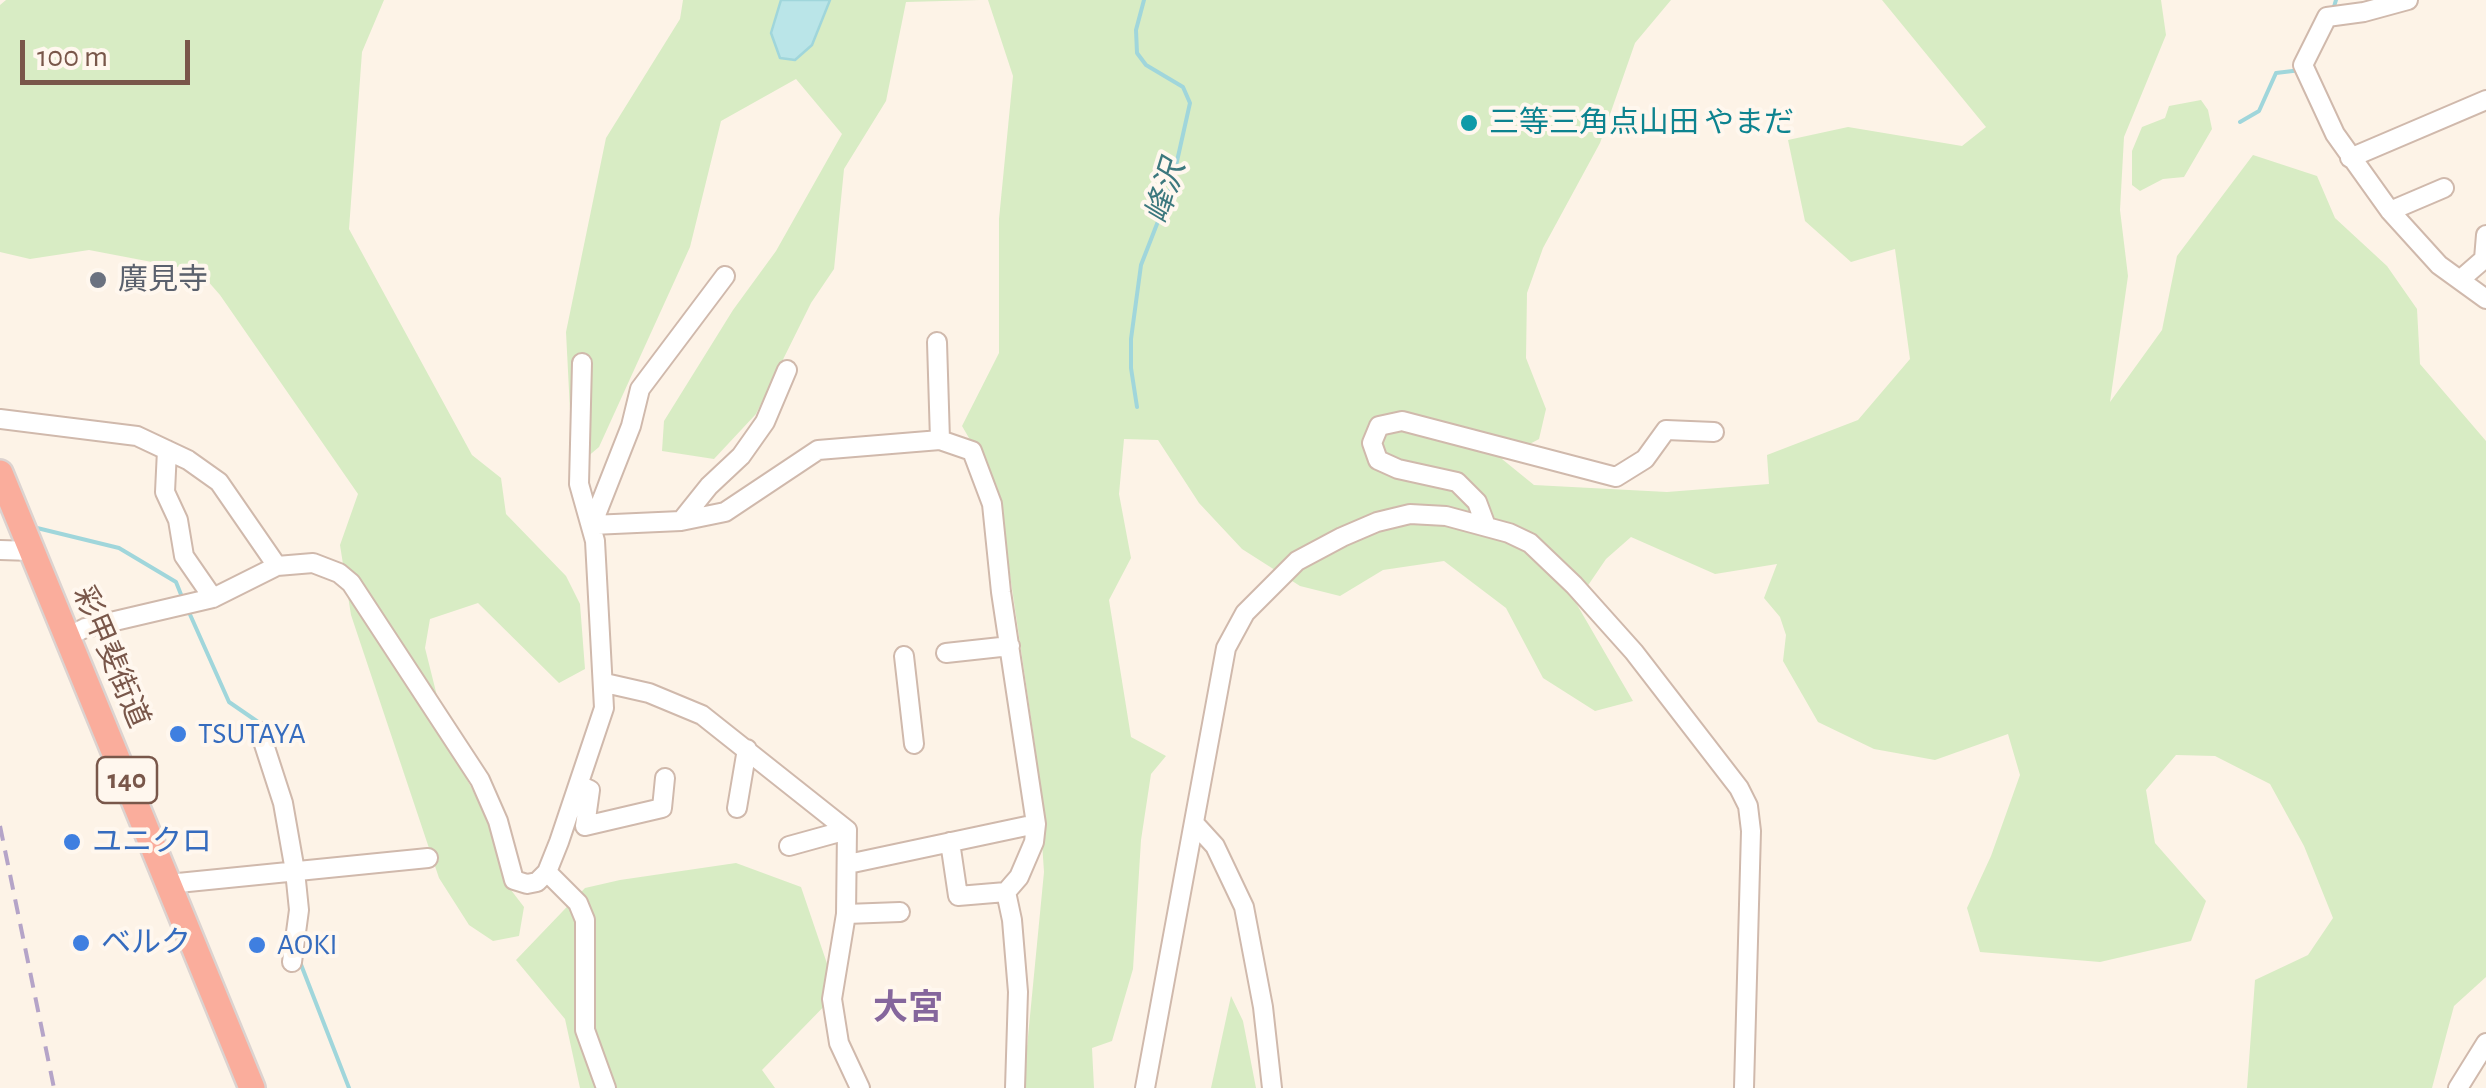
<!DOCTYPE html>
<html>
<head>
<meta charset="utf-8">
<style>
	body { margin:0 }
	#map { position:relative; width:2486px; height:1088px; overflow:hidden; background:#fdf3e7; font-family:"Alegreya Sans",sans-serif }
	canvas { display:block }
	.scale { position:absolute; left:20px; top:40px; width:170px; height:45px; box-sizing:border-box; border:5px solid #79574a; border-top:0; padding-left:12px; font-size:30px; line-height:35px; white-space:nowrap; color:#79574a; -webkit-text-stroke:8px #fff7ee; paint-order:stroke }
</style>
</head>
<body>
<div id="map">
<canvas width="2486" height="1088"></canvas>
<div class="scale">100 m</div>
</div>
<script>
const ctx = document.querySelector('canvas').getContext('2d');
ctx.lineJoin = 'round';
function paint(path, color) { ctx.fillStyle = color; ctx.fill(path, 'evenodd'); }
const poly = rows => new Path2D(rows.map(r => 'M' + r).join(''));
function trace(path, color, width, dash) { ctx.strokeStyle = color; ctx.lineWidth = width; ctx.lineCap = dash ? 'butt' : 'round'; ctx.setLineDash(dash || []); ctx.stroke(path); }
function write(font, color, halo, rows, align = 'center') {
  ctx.font = font + ' "Alegreya Sans","Noto Sans JP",sans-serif'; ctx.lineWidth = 8; ctx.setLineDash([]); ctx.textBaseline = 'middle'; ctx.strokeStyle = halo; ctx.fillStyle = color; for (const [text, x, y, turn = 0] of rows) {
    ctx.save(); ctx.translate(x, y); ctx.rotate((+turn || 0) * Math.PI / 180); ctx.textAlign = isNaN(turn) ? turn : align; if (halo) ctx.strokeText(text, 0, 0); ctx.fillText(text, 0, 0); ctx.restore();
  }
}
paint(poly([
	[6,0,384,0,362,52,349,229,472,455,501,478,506,514,566,576,580,604,585,669,559,683,478,603,430,619,425,648,449,744,493,830,511,890,524,907,519,936,493,941,469,925,439,878,351,615,340,545,358,494,220,295,199,271,89,250,30,259,0,252,0,5],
	[683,0,781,0,771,33,812,45,830,0,980,0,906,2,886,101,844,169,834,269,811,303,756,414,714,459,662,451,664,421,733,310,776,251,842,134,796,79,721,121,690,247,599,447,573,469,566,332,606,138,680,19],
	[988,0,1671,0,1635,43,1600,143,1543,248,1527,293,1526,358,1546,409,1539,439,1502,459,1534,485,1667,492,1769,484,1767,455,1858,420,1910,359,1895,249,1851,262,1805,221,1788,140,1848,127,1962,146,1986,127,1882,0,2161,0,2166,35,2124,137,2120,210,2128,276,2110,402,2162,330,2177,256,2253,155,2317,176,2335,218,2387,266,2417,309,2420,364,2486,441,2486,977,2454,1006,2432,1088,2247,1088,2255,980,2308,955,2333,918,2304,846,2270,784,2215,756,2176,755,2146,790,2155,843,2206,901,2191,941,2100,962,1980,952,1967,908,1991,856,2020,775,2008,734,1935,760,1874,749,1818,722,1783,661,1786,635,1780,617,1764,598,1777,564,1715,574,1631,537,1606,559,1576,603,1633,701,1595,711,1543,678,1506,608,1444,561,1383,570,1340,596,1300,586,1242,549,1199,503,1158,440,1124,439,1119,494,1131,558,1109,600,1131,737,1166,756,1151,774,1141,840,1133,969,1112,1041,1092,1048,1094,1088,1023,1088,1044,872,1036,753,997,486,962,426,999,353,999,219,1013,76],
	[2201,100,2208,110,2212,129,2184,177,2163,179,2140,191,2132,185,2132,151,2142,127,2165,118,2169,106],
	[736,863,801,887,837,993,762,1070,775,1088,580,1088,565,1019,516,960,585,888,620,880],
	[1231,996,1243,1021,1256,1088,1211,1088]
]), '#d8ecc4');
const water = poly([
	[781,0,830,0,812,45,795,60,780,58,771,33,781,0]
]);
paint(water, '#bae5e8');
trace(water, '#a0d6db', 2.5);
trace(poly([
	[2333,10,2336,0],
	[2240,122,2259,111,2276,73,2301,70],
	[1137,407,1131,368,1131,339,1141,265,1171,188,1190,103,1183,87,1146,65,1137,53,1136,30,1144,0],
	[33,527,119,548,176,582,182,597],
	[188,610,229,702,261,724],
	[300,962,349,1088]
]), '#a0d6db', 4);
const minor = poly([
	[2408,0,2364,12,2327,17,2303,65,2335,134,2390,211,2439,265,2486,299],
	[2350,158,2486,100],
	[2390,211,2444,188],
	[2461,279,2484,259,2486,235],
	[937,342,940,440],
	[0,419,137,436,188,460,219,482,277,566],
	[167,450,165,492,178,520,184,556,213,598],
	[681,521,709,486,741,456,765,422,787,370],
	[592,525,681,521,725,512,818,450,940,440,972,451,992,504,1001,592,1036,824,1034,842,1019,877,1006,892,1012,920,1018,992,1015,1088],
	[592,525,631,426,640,389,725,276],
	[1486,526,1477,502,1457,482,1398,469,1378,460,1372,443,1379,426,1402,421,1616,477,1645,459,1666,430,1714,432],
	[0,550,32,551],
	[67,637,85,628,213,598,277,566,313,563,339,573,351,583,480,780,498,821,514,880,527,884,537,882,547,872,559,842,604,708,595,541,579,484,582,363],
	[946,653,1010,646],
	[904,656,914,744],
	[605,683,649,693,702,715,847,830,846,914,832,999,839,1043,860,1088],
	[260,732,283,803,295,871,299,910,292,962],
	[579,785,590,790,585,826,662,808,665,778],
	[737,808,747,749],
	[1194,823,1215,846,1244,907,1263,1007,1272,1088],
	[950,842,958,896,1006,892],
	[789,846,847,830],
	[848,864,1036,824],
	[547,872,578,903,585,920,585,1030,606,1088],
	[168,884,428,858],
	[846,914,900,912],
	[1145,1088,1226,648,1245,613,1297,561,1342,537,1377,522,1410,514,1446,516,1509,533,1530,543,1574,585,1634,652,1739,788,1748,806,1751,831,1744,1088],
	[2458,1088,2486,1043]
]);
const highway = poly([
	[0,473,252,1088]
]);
trace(minor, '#d0b9ac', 22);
trace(highway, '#dcd3d0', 30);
trace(minor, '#fff', 18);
trace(highway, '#faad9c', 25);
trace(poly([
	[0,826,54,1088]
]), '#b5a4c8', 4, [15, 10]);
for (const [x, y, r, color] of [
	[1469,123,10,"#0f9aa8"],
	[98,280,10,"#6b7280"],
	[178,734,10,"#3f7fe0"],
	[72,842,10,"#3f7fe0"],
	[81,943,10,"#3f7fe0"],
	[257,945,10,"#3f7fe0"]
]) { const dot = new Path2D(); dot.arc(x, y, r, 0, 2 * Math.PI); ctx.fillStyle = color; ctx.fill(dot); trace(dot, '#fff7ee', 4); }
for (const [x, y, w] of [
	[127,780,60]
]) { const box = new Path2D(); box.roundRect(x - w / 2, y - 23, w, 46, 8); ctx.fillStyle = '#fff7ee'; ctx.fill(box); trace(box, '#79574a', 2.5); }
write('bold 28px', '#79574a', null, [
	["140",127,780]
]);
write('30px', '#0d838f', '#fff7ee', [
	["三等三角点山田 やまだ",1489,123]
], 'left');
write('30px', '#5b616d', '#fff7ee', [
	["廣見寺",118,280]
], 'left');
write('30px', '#79574a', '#fff7ee', [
	["彩甲斐街道",111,657,67]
]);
write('30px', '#366cbe', '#fff7ee', [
	["TSUTAYA",198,734],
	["ユニクロ",92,842],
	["ベルク",101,943],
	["AOKI",277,945]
], 'left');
write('italic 32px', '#3c787e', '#fff7ee', [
	["峰沢",1166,192,-73]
]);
write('bold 35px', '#85669c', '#fff7ee', [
	["大宮",908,1008]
]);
</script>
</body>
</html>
